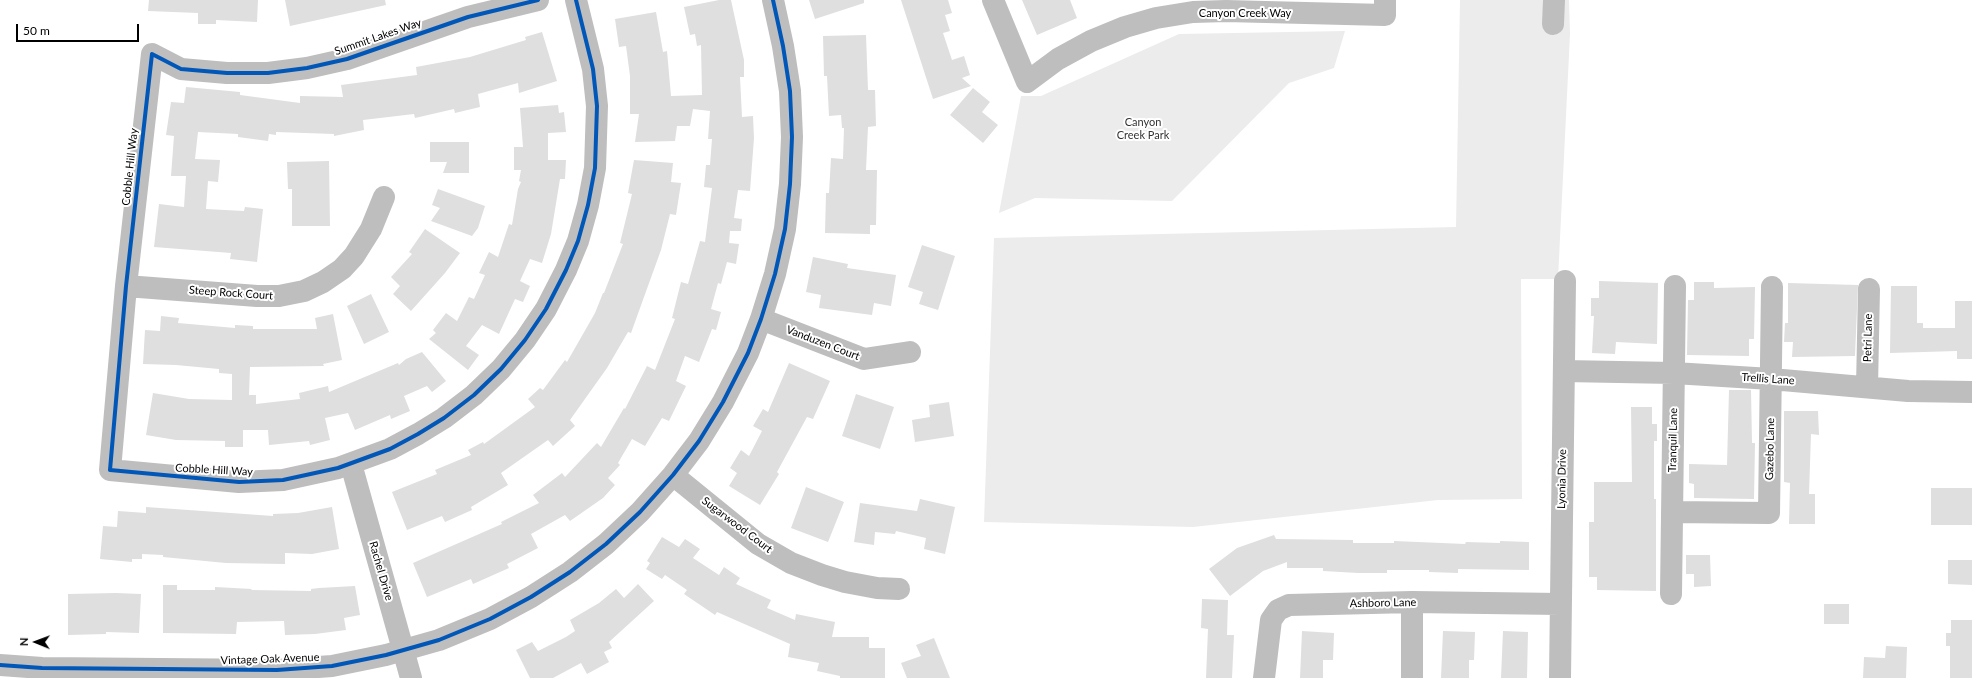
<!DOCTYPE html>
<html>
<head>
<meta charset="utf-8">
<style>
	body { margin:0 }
	#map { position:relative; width:1972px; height:678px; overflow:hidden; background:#fff; font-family:Lato,sans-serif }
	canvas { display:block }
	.north { position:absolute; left:16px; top:622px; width:40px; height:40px; -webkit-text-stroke:3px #fff; paint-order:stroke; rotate:271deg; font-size:11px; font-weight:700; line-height:16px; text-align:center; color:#000 }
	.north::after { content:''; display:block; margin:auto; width:14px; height:18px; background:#000; clip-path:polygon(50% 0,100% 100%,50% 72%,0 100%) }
	.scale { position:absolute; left:16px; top:24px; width:123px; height:18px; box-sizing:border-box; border:2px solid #000; border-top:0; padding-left:5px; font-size:12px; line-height:14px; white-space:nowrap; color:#000; -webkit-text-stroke:3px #fff; paint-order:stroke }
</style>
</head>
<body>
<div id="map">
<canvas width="1972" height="678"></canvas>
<div class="north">N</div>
<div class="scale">50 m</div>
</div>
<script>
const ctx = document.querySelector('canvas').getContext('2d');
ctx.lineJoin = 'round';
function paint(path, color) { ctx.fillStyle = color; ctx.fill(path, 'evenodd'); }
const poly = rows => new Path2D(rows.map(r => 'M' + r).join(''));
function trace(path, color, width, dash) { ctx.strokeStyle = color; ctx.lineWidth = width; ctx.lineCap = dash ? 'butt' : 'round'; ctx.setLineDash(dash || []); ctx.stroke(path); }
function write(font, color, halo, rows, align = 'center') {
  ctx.font = font + ' Lato,sans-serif'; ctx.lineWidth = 4; ctx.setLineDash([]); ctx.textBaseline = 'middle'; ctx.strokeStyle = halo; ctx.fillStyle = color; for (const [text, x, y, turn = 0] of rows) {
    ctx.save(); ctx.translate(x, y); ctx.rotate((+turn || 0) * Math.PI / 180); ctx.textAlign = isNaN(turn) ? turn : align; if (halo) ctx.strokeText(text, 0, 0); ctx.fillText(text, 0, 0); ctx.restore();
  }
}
paint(poly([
	[1460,0,1569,0,1570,34,1558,279,1521,279,1522,499,1438,500,1193,527,984,522,994,238,1456,227],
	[1345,31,1334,68,1289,83,1172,201,1035,198,999,213,1021,96,1041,96,1179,34]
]), '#ececec');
paint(poly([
	[149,0,258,0,257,22,216,20,216,24,198,24,198,13,148,11],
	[285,0,385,0,386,5,290,26],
	[719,0,731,0,744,60,744,77,740,77,742,117,753,116,754,138,750,191,738,190,734,218,742,219,741,231,730,231,729,243,739,244,736,264,727,262,721,284,718,283,711,309,721,312,716,330,712,329,699,362,685,356,676,381,686,386,669,421,662,418,645,446,632,439,618,463,620,465,608,478,615,485,603,498,570,521,565,515,531,534,538,548,507,564,509,568,473,584,471,579,427,597,413,563,502,524,501,522,539,503,533,495,562,473,565,477,597,443,601,447,624,408,625,409,647,366,655,370,675,319,672,318,681,282,688,284,700,241,705,242,712,188,704,187,706,165,710,165,712,139,708,139,710,111,693,109,690,126,677,126,675,141,635,142,639,114,630,114,630,76,626,46,619,47,615,19,656,12,663,52,667,51,671,96,702,95,701,45,697,46,695,34,690,35,684,7],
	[809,0,864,0,864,3,815,19],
	[901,0,948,0,952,13,945,15,950,31,943,33,952,60,964,56,970,75,962,78,971,86,933,99],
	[1022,0,1070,0,1077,18,1037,35],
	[542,32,557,81,519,93,518,83,478,94,480,107,455,113,454,109,415,118,414,114,363,120,364,130,334,136,334,134,276,132,276,135,269,134,268,141,238,137,238,134,198,132,195,159,220,160,218,182,208,181,206,209,244,211,245,207,263,209,257,262,230,259,231,253,154,247,159,204,184,207,186,176,171,176,174,136,166,135,171,102,184,103,186,87,240,92,240,95,300,103,300,96,343,97,341,85,417,75,416,67,470,57,526,40,525,37],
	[866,35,868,90,875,90,876,126,868,127,866,170,877,170,876,225,870,225,870,234,825,233,826,193,829,193,831,158,843,159,844,128,842,128,841,115,829,116,827,76,824,76,823,36],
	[973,88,990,102,982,112,998,125,983,143,950,115],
	[558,105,559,113,564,112,566,132,548,133,548,160,566,160,565,179,560,179,551,234,542,263,530,259,520,281,530,286,523,302,515,299,499,334,482,325,466,346,479,355,468,370,429,339,436,333,433,330,446,313,457,321,469,297,474,299,485,275,479,273,489,252,498,257,509,224,512,225,518,189,521,182,519,181,521,170,514,170,514,147,523,147,520,108],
	[430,142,469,142,469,173,443,173,447,162,430,162],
	[634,160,673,163,671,182,681,183,676,215,670,214,661,250,631,333,628,332,607,368,570,420,575,426,553,446,548,440,501,473,508,485,471,507,472,510,445,522,442,516,407,530,392,492,437,474,435,470,471,455,468,450,483,442,484,444,535,407,528,399,540,388,543,390,565,360,567,362,595,313,603,293,604,293,623,244,620,243,632,194,628,193],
	[329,161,330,226,292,226,292,189,288,189,287,162],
	[438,189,485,206,478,228,472,236,431,221,440,208,432,205],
	[425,229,460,253,445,273,411,311,393,294,400,286,391,277,412,254,409,252],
	[922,245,955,256,938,310,919,304,923,292,908,287],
	[813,257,848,264,847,268,896,275,891,306,874,303,872,315,819,308,821,295,806,292],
	[1599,281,1658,283,1657,344,1616,342,1615,354,1592,353,1594,316,1591,316,1591,298,1599,298],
	[1694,282,1714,282,1714,288,1755,287,1754,339,1749,339,1749,356,1687,355,1688,300,1694,300],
	[1788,283,1858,285,1855,356,1792,357,1793,342,1784,342,1785,323,1788,323],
	[1891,286,1917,286,1917,323,1923,323,1923,328,1955,328,1955,301,1972,301,1972,359,1957,359,1957,351,1890,353],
	[371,294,389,332,364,344,347,306],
	[333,314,342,360,323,364,324,366,250,367,249,395,256,395,256,404,300,399,299,393,328,386,329,392,398,363,399,365,406,359,422,352,446,381,432,392,427,386,404,396,410,411,391,419,390,415,355,430,348,413,325,418,330,440,310,445,309,441,269,445,268,430,243,430,243,447,225,447,225,441,176,440,146,435,153,393,189,399,232,400,232,374,219,373,219,369,176,365,143,364,145,330,160,331,161,316,179,318,178,323,235,328,235,325,253,326,253,329,317,329,315,318],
	[789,363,830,381,813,419,807,417,777,472,779,474,760,505,729,486,737,473,730,468,741,450,749,456,762,431,753,426,763,409,768,412],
	[1729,390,1751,390,1752,443,1755,443,1754,499,1694,498,1694,484,1689,483,1689,464,1727,465],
	[856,394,894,407,880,449,842,436],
	[949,402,954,436,915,442,912,420,930,417,929,405],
	[1631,407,1652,407,1652,424,1657,424,1657,441,1654,441,1654,499,1656,499,1656,591,1597,590,1597,577,1589,577,1589,522,1594,522,1594,482,1632,482],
	[1784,411,1818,411,1819,435,1811,434,1809,494,1815,494,1815,524,1789,524,1790,483,1784,482],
	[806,487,844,502,828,542,791,528],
	[1931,488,1972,488,1972,525,1931,525],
	[920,499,955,507,945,554,924,549,926,538,896,531,895,534,875,532,874,545,854,542,860,503,917,511],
	[146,507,273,516,273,514,298,513,332,507,339,549,312,554,285,553,285,564,226,563,163,557,163,555,142,554,142,559,132,559,132,562,100,559,103,526,117,527,118,511,146,513],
	[1274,535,1276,539,1353,540,1353,543,1394,543,1394,541,1465,544,1466,542,1500,543,1500,541,1529,542,1529,570,1458,569,1458,573,1429,572,1429,570,1387,570,1387,573,1358,573,1323,571,1323,568,1287,568,1287,562,1263,571,1230,596,1209,569,1237,548],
	[662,537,679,547,685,539,700,549,693,558,719,575,724,567,740,578,736,584,771,600,767,608,795,620,796,614,835,622,832,637,869,637,869,648,885,648,885,678,840,678,840,676,817,671,819,663,788,657,790,644,717,612,715,615,684,594,687,590,665,575,662,579,646,569,650,563,647,561],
	[1686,555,1710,555,1711,586,1694,587,1694,574,1686,574],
	[1948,560,1972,560,1972,585,1948,584],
	[638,584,654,601,609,642,612,648,604,652,609,662,587,674,581,663,553,678,530,678,516,650,532,642,538,651,566,637,575,631,570,620,599,603,616,589,624,598],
	[163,585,177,585,177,590,215,590,215,587,252,589,251,590,311,591,311,589,319,588,355,586,360,615,344,618,346,630,315,634,285,635,284,621,237,622,236,634,163,633],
	[116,593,141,594,139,633,106,632,106,634,68,635,68,594],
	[1202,599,1228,600,1227,635,1234,635,1232,678,1206,678,1208,629,1201,628],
	[1824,604,1849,604,1849,624,1824,624],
	[1951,620,1972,620,1972,678,1950,678,1950,646,1946,646,1946,633,1951,633],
	[1302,631,1334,633,1333,660,1323,660,1323,678,1300,678],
	[1443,631,1475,632,1474,660,1469,660,1469,678,1441,678],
	[1503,631,1528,632,1527,678,1501,678],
	[934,638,950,678,907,678,901,663,921,656,916,645],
	[1886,646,1907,647,1906,678,1863,678,1864,657,1885,658]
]), '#dfdfdf');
trace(poly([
	[538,0,468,17,347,59,307,68,268,73,227,73,181,69,152,54,126,286,110,470,239,482,283,480,338,468,390,449,418,434,444,418,474,395,501,369,525,340,546,309,566,270,578,241,588,205,595,168,597,106,593,69,576,0],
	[993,0,1027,82,1058,59,1091,41,1125,27,1156,18,1193,12,1226,11,1385,15,1385,0],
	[1553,24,1554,0],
	[126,286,257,296,279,296,304,291,323,282,342,269,354,256,371,229,384,197],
	[761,319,864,359,910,352],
	[1564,371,1674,373,1771,379,1908,391,1972,392],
	[1867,387,1869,289],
	[351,464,411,678],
	[673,475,758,544,791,563,822,575,845,582,877,588,899,589],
	[1672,512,1769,513,1772,287],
	[1671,594,1675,286],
	[1412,602,1412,678],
	[0,665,42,668,277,670,332,666,386,655,439,640,490,619,531,597,570,572,606,544,640,512,673,475,699,441,723,402,748,353,761,319,775,274,785,229,790,184,792,137,790,91,783,46,773,0],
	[1264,678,1271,620,1278,610,1289,605,1412,602,1560,604],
	[1560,678,1565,281]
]), '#bebebe', 22);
trace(poly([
	[538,0,468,17,347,59,307,68,268,73,227,73,181,69,152,54,126,286,110,470,239,482,283,480,338,468,390,449,418,434,444,418,474,395,501,369,525,340,546,309,566,270,578,241,588,205,595,168,597,106,593,69,576,0],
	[0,665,42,668,277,670,332,666,386,655,439,640,490,619,531,597,570,572,606,544,640,512,673,475,699,441,723,402,748,353,761,319,775,274,785,229,790,184,792,137,790,91,783,46,773,0]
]), '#0057b8', 4);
write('11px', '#000', '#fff', [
	["Canyon Creek Way",1245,13],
	["Summit Lakes Way",378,37,-19],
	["Cobble Hill Way",130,167,-84],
	["Steep Rock Court",231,293,4],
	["Petri Lane",1868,338,-89],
	["Vanduzen Court",823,343,21],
	["Trellis Lane",1768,379,4],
	["Tranquil Lane",1673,440,-89],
	["Gazebo Lane",1770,449,-89],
	["Cobble Hill Way",214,470,3],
	["Lyonia Drive",1562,479,-89],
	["Sugarwood Court",737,525,37],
	["Rachel Drive",381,571,74],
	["Ashboro Lane",1383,603,-1],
	["Vintage Oak Avenue",270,659,-2]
]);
write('11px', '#333', '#fff', [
	["Canyon",1143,122],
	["Creek Park",1143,135]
]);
</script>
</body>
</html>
